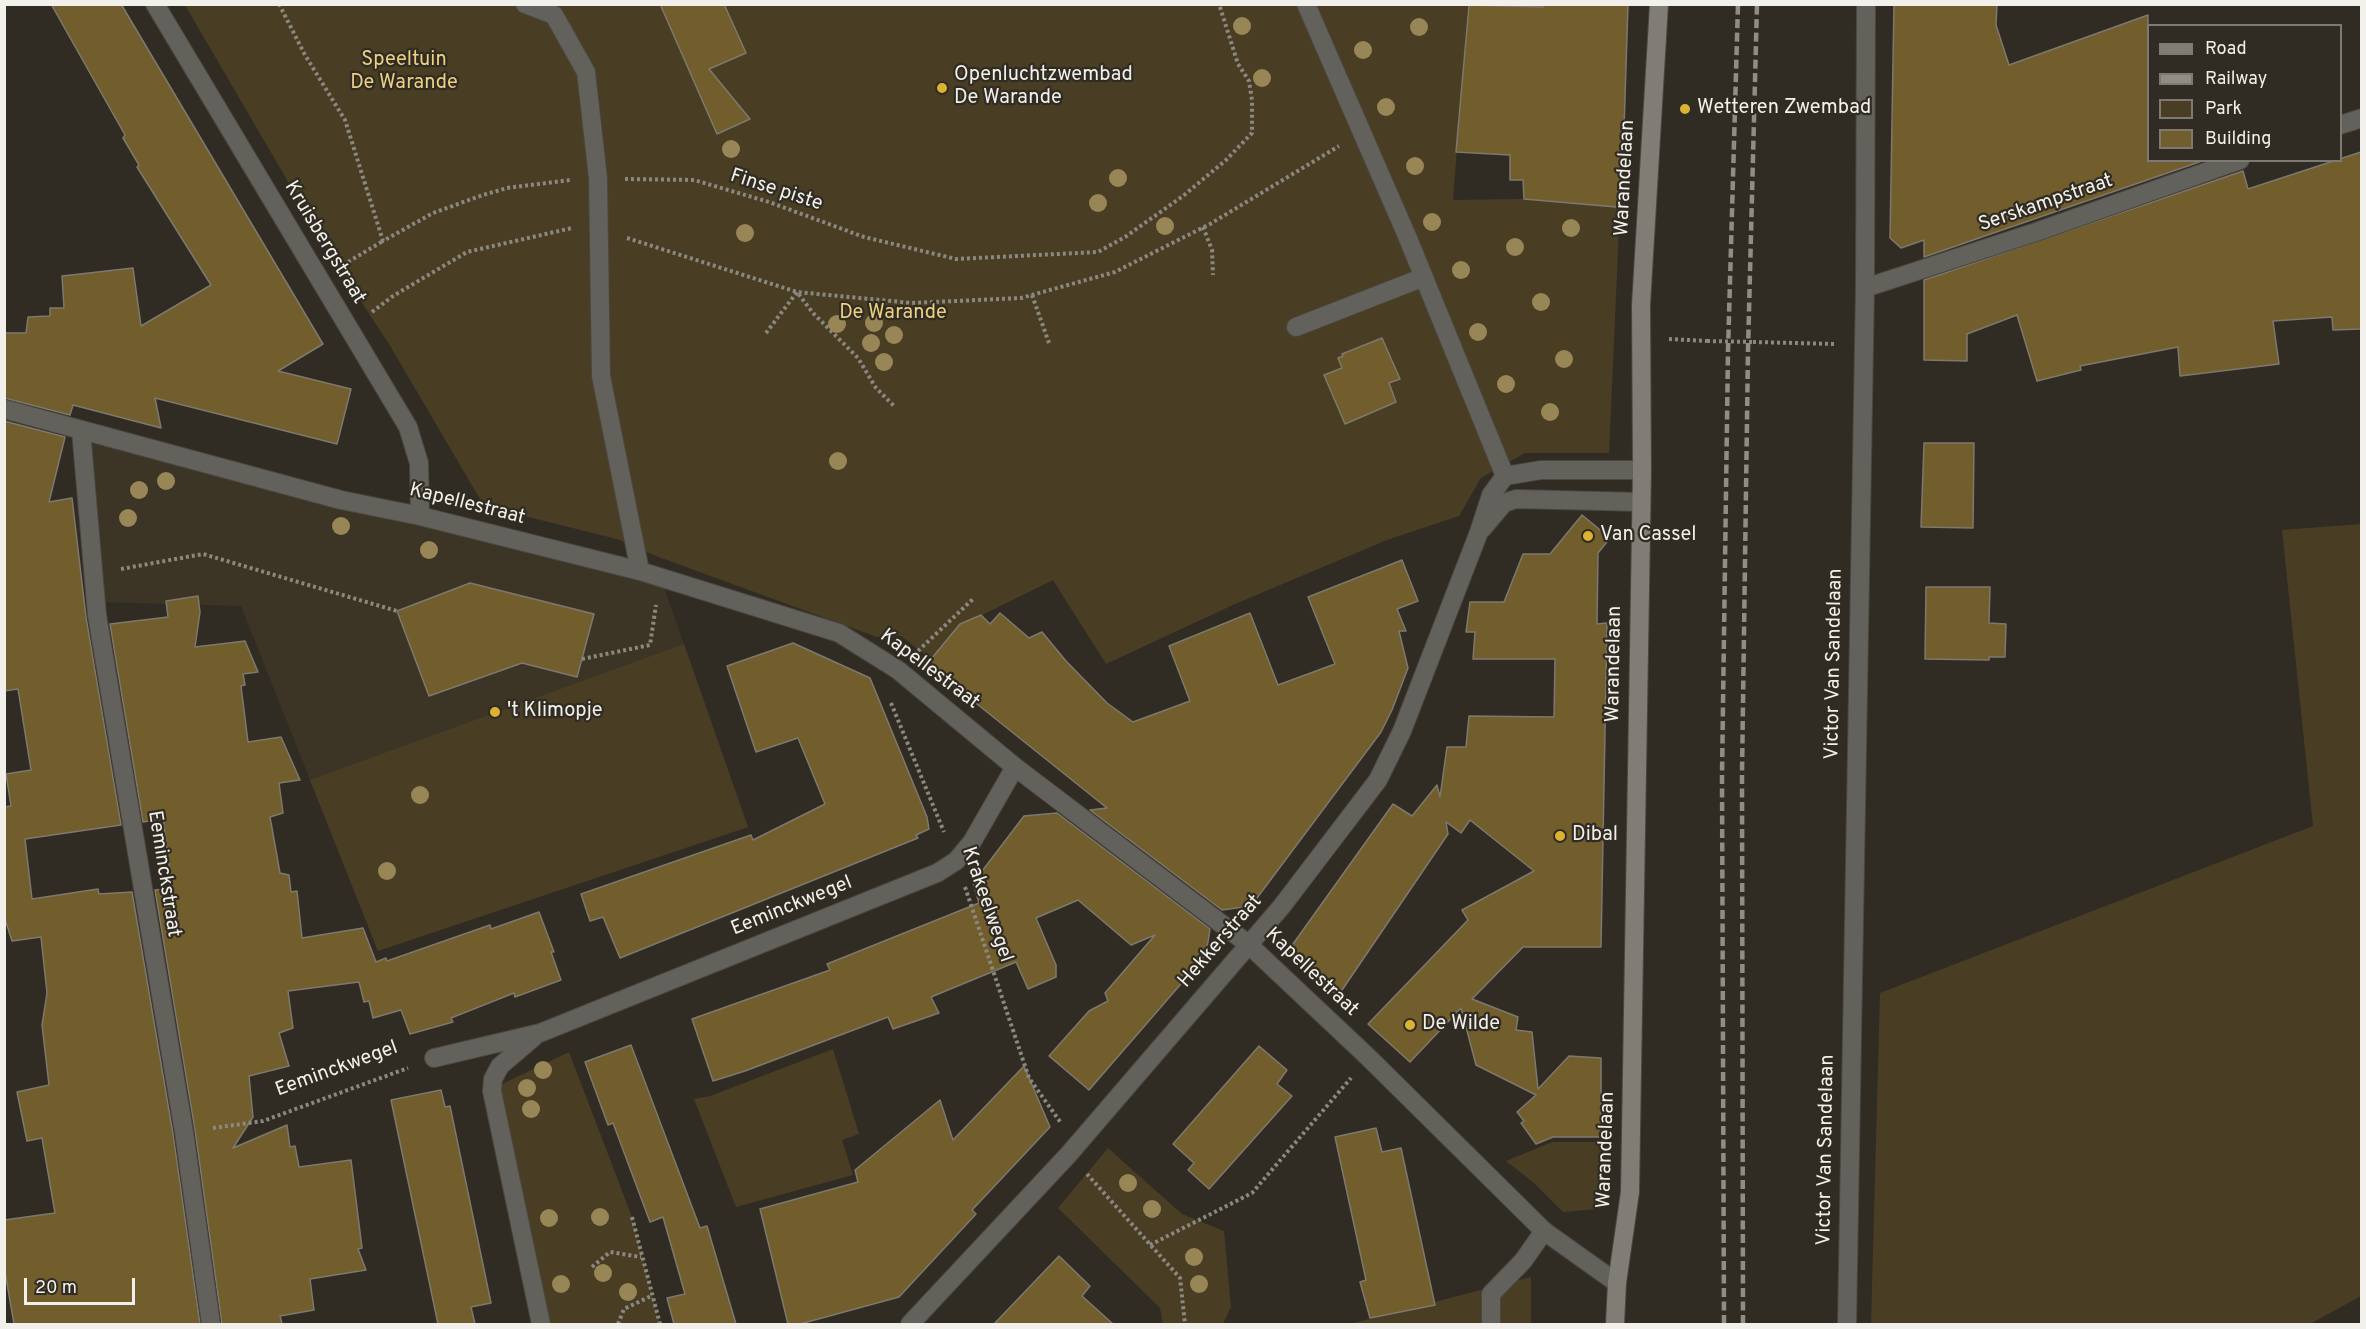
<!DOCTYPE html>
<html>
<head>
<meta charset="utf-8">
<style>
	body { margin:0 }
	#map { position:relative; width:2366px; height:1329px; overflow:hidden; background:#302c23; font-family:Overpass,sans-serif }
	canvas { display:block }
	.frame { position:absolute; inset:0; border:6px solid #f2f0ea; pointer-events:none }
	.legend { position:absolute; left:2147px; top:24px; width:195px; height:138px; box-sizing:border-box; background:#302c23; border:2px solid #7e7a73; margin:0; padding:8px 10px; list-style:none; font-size:18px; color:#f2f0ea }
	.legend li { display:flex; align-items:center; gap:12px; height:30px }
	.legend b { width:30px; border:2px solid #7e7a73 }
	.scale { position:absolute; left:24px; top:1278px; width:111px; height:27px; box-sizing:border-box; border:3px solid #f2f0ea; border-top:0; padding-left:8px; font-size:18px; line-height:21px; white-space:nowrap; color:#f2f0ea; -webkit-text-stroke:4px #302c23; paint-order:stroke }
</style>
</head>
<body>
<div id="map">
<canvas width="2366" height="1329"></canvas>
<div class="frame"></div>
<ul class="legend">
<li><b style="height:8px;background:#807d76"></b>Road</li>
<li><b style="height:8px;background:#908d85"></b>Railway</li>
<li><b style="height:16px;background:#493e24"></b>Park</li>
<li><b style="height:16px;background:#715e2c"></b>Building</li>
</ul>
<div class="scale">20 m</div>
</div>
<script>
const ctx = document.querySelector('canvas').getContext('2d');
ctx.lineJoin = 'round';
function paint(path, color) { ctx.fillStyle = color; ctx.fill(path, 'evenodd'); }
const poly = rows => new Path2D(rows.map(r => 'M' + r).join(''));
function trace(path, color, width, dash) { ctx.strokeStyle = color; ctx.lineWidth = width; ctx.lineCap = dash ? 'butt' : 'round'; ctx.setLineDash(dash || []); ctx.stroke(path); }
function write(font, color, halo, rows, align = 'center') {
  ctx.font = font + ' Overpass,sans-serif'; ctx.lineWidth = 4.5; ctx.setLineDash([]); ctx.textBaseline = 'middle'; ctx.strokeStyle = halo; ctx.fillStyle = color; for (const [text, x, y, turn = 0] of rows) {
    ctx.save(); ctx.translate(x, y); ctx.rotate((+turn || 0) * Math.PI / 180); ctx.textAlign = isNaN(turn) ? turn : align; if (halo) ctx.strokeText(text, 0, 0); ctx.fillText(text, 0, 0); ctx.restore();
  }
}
paint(poly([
	[81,430,660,576,748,827,378,951,241,606,96,602]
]), '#3c3525');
paint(poly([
	[185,5,1468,5,1453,200,1524,199,1620,206,1609,453,1525,453,1481,478,1459,516,1387,540,1235,604,1106,664,1053,580,966,623,934,662,901,636,877,637,656,556,617,539,484,506,389,344,332,257],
	[2361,524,2361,1296,2310,1324,1871,1324,1880,993,2313,826,2282,530],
	[684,644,748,827,378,951,310,780],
	[833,1049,859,1134,842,1140,853,1175,736,1207,694,1099,710,1096],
	[569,1052,632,1217,660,1324,549,1324,500,1085],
	[1552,1142,1602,1142,1597,1209,1563,1212,1534,1183,1506,1161],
	[1108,1148,1182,1214,1224,1231,1231,1307,1223,1324,1163,1324,1160,1308,1058,1208],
	[1531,1277,1531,1324,1350,1324]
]), '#493e24');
const building = poly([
	[51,4,121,4,323,344,278,371,351,389,337,444,155,398,161,428,73,405,70,415,4,398,4,333,26,333,28,317,50,316,50,308,64,308,62,276,133,268,141,326,211,285,137,167,139,165,123,138,125,135,51,4],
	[660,4,724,4,746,53,709,69,750,119,717,134,660,4],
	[1543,4,1628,4,1622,191,1616,207,1524,199,1523,180,1510,180,1510,155,1456,152,1469,5,1543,7,1543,4],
	[1894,4,1997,4,1996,25,2009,65,2148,15,2148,160,2205,160,1924,257,1924,240,1901,248,1890,238,1894,4],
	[2361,152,2361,329,2333,330,2332,317,2273,321,2279,364,2180,376,2178,347,2080,366,2081,370,2037,381,2017,315,1967,334,1967,361,1924,360,1924,280,2243,171,2248,189,2361,152],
	[1382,338,1400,379,1389,383,1396,402,1345,424,1324,375,1342,368,1338,358,1343,356,1342,354,1382,338],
	[4,421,65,437,49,502,72,498,86,617,121,825,25,839,32,899,98,889,99,894,132,892,173,1134,200,1324,14,1324,4,1266,4,1220,55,1213,42,1138,27,1141,17,1092,49,1085,42,1025,47,993,41,937,12,941,4,916,4,807,11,806,6,774,31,770,18,689,4,691,4,421],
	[1924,443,1974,443,1973,528,1921,527,1924,443],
	[1582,515,1610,538,1598,553,1597,624,1607,623,1601,947,1523,947,1472,999,1518,1017,1516,1030,1532,1032,1538,1089,1569,1056,1601,1058,1601,1137,1553,1137,1536,1144,1521,1123,1524,1121,1517,1112,1536,1095,1476,1065,1461,1008,1410,1062,1368,1024,1468,920,1462,910,1534,871,1470,820,1461,833,1446,822,1448,834,1338,996,1288,951,1393,804,1412,816,1437,785,1440,797,1447,747,1466,747,1469,716,1554,717,1555,659,1473,659,1475,632,1466,632,1470,602,1504,602,1523,554,1550,554,1582,515],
	[1402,560,1418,601,1397,609,1406,631,1399,631,1408,668,1392,710,1381,732,1251,906,1222,910,1090,810,1107,808,927,664,960,624,981,615,990,624,1000,613,1029,638,1042,632,1066,661,1107,703,1133,722,1190,701,1169,646,1250,613,1278,685,1335,664,1308,597,1402,560],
	[470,583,594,614,577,677,522,663,429,696,397,611,470,583],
	[1926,587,1990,587,1989,623,2006,624,2005,657,1989,657,1989,660,1925,659,1926,587],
	[198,596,200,612,195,647,245,641,258,672,243,674,245,685,241,686,248,742,281,737,300,780,279,783,283,813,270,817,280,873,289,875,291,892,297,891,302,938,363,928,376,962,386,958,387,961,490,925,491,929,539,912,554,952,551,952,561,980,515,997,514,993,451,1018,453,1022,410,1034,401,1010,373,1018,369,1001,364,1002,359,982,288,991,293,1028,279,1033,289,1066,249,1076,253,1117,233,1148,287,1125,290,1147,295,1146,299,1167,351,1160,362,1248,358,1249,366,1270,310,1279,314,1310,280,1316,282,1324,222,1324,195,1130,155,890,172,888,163,819,143,822,110,624,168,617,166,601,198,596],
	[793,643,870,678,927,817,929,829,916,835,918,838,620,958,603,917,590,921,581,894,751,835,753,840,825,804,798,738,756,752,727,666,793,643],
	[1057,813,1210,929,1206,955,1089,1090,1049,1056,1089,1011,1108,1001,1105,993,1155,935,1131,945,1078,900,1036,918,1056,965,1056,977,1028,989,1016,962,931,997,939,1013,893,1029,888,1017,745,1071,713,1081,692,1019,830,970,827,964,979,903,973,883,1024,816,1057,813],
	[631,1045,700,1228,707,1226,736,1324,674,1324,667,1298,685,1294,663,1217,650,1222,613,1123,608,1125,585,1062,631,1045],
	[1259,1046,1287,1070,1277,1084,1292,1096,1209,1189,1188,1170,1194,1163,1173,1144,1259,1046],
	[1024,1066,1050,1127,972,1210,976,1214,899,1297,800,1324,788,1324,760,1209,858,1182,855,1170,940,1100,953,1140,1024,1066],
	[441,1090,445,1107,450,1106,491,1303,471,1307,475,1324,438,1324,391,1100,441,1090],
	[1376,1128,1382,1152,1401,1148,1435,1305,1370,1318,1360,1282,1366,1280,1335,1137,1376,1128],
	[1059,1256,1090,1286,1082,1296,1113,1324,994,1324,1059,1256]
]);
paint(building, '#715e2c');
trace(building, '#7d796e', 1.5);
const lane = poly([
	[525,4,554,15,586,72,598,178,601,376,640,571],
	[1306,4,1407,236,1505,476],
	[1296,327,1424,277],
	[1491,1324,1491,1294,1523,1261,1544,1231]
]);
const street = poly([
	[155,4,408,427,419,463,420,516],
	[2340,125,2362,118],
	[1865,288,2036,232,2240,160],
	[4,409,341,500,420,516,640,571,839,633,898,670,1015,767,1248,944,1368,1057,1544,1231,1617,1283],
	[81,430,97,615,184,1132,211,1324],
	[1482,529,1504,503,1516,499,1640,502],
	[534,1037,500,1066,493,1079,492,1091,541,1324],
	[434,1058,540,1033,937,873,956,861,972,842,1015,767],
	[910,1324,1069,1154,1282,906,1378,780,1402,731,1479,532,1491,495,1505,476,1541,470,1642,470],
	[1847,1324,1865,288,1866,4]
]);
const secondary = poly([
	[1615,1324,1617,1283,1630,1192,1642,470,1641,305,1659,4]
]);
trace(lane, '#4b473f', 20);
trace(street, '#4b473f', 20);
trace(secondary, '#4b473f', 20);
trace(poly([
	[279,4,305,55,345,120,383,241,433,213,483,195,507,188,570,180],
	[625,179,694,180,769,202,864,237,956,259,1098,252,1125,237,1183,196,1226,160,1252,133,1252,100,1249,81,1238,64,1219,4],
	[1203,227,1212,250,1213,275],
	[627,238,797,292,912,303,1021,298,1115,272,1210,224,1339,146],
	[343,265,383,241],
	[1032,295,1049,343],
	[372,312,393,296,467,252,572,228],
	[766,333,797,292,813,313,858,358,876,388,894,406],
	[1669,339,1707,341],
	[1753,342,1836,344],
	[121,569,203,554,397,611],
	[918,651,974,598],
	[582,659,650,645,656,605],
	[891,703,944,832],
	[965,887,1029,1078,1061,1123],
	[213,1128,263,1121,408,1068],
	[1087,1174,1180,1278,1185,1324],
	[632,1217,660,1324],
	[1150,1245,1252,1193,1351,1078],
	[592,1267,610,1252,641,1257],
	[618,1324,624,1309,651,1296]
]), '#8b8880', 4, [3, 3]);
trace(lane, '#62615c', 18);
trace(street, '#62615c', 18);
trace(secondary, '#807d76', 18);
trace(poly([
	[1724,1324,1722,776,1728,351,1738,4],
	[1743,1324,1742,774,1748,350,1757,4]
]), '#908d85', 4.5, [9, 4.5]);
trace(poly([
	[1707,341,1753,342]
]), '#8b8880', 4, [3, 3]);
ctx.fillStyle = '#988657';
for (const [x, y] of [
	[1242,26],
	[1419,27],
	[1363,50],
	[1262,78],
	[1386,107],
	[731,149],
	[1415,166],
	[1118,178],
	[1098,203],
	[1432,222],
	[1165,226],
	[1571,228],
	[745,233],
	[1515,247],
	[1461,270],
	[1541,302],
	[874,323],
	[837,324],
	[1478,332],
	[894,335],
	[871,343],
	[1564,359],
	[884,362],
	[1506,384],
	[1550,412],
	[838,461],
	[166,481],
	[139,490],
	[128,518],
	[341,526],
	[429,550],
	[420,795],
	[387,871],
	[543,1070],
	[527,1088],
	[531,1109],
	[1128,1183],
	[1152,1209],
	[600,1217],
	[549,1218],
	[1194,1257],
	[603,1273],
	[561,1284],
	[1199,1284],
	[628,1292]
]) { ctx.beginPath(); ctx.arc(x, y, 9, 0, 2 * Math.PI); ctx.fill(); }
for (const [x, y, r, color] of [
	[942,88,6,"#dcb233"],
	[1685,109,6,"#dcb233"],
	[1588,536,6,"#dcb233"],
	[495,712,6,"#dcb233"],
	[1560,836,6,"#dcb233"],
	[1410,1025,6,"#dcb233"]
]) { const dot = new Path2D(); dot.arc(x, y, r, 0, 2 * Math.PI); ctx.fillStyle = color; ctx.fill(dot); trace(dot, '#302c23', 2); }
write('20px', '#eed082', '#302c23', [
	["Speeltuin",404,61],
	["De Warande",404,84],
	["De Warande",893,314]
]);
write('20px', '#f2f0ea', '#302c23', [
	["Openluchtzwembad",954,76],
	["De Warande",954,99],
	["Wetteren Zwembad",1697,109],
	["Van Cassel",1600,536],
	["'t Klimopje",507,712],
	["Dibal",1572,836],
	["De Wilde",1422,1025]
], 'left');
write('20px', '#f2f0ea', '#302c23', [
	["Warandelaan",1626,178,-87],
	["Finse piste",776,191,18],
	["Serskampstraat",2046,204,-19],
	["Kruisbergstraat",324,243,59],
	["Kapellestraat",467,505,14],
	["Warandelaan",1615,664,-89],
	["Victor Van Sandelaan",1835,664,-89],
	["Kapellestraat",929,670,37],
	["Eeminckstraat",163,874,81],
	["Krakeelwegel",986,905,71],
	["Eeminckwegel",792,907,-22],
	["Hekkerstraat",1221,942,-49],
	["Kapellestraat",1311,973,43],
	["Eeminckwegel",337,1070,-20],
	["Warandelaan",1607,1150,-88],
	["Victor Van Sandelaan",1827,1150,-89]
]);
</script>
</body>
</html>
